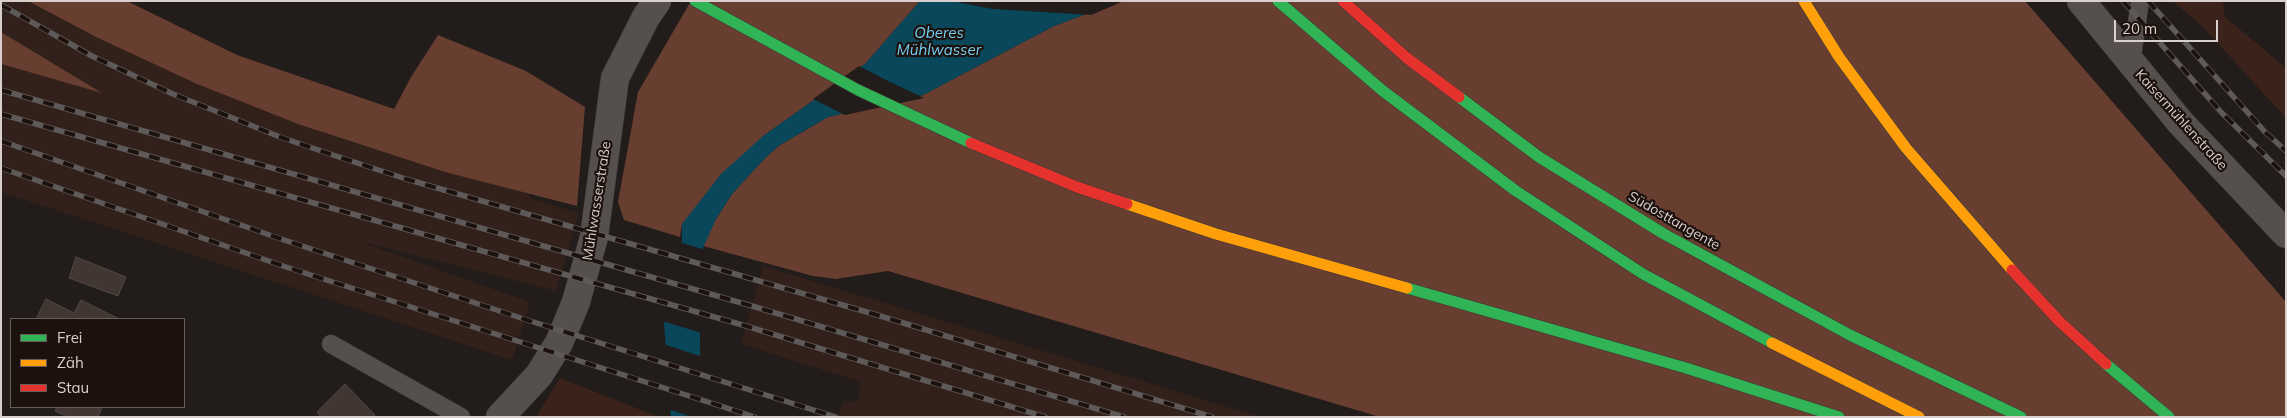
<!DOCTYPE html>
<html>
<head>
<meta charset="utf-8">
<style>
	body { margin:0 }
	#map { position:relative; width:2287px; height:418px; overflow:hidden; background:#221c1a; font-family:Mulish,sans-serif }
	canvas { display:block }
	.frame { position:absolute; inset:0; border:2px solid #d9d0cd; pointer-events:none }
	.legend { position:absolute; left:10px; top:318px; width:175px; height:90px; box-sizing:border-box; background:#1d110d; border:1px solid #685d5a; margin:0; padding:6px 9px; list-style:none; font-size:15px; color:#d9d0cd }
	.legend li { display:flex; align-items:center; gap:10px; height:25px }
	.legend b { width:25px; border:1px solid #685d5a }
	.scale { position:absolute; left:2114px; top:20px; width:104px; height:22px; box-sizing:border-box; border:2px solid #d9d0cd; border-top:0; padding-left:6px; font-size:15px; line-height:18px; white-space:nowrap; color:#d9d0cd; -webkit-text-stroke:4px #1d110d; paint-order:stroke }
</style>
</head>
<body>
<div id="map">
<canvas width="2287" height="418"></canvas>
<div class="frame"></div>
<ul class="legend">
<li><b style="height:6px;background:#30b455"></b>Frei</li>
<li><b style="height:6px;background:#ff9f0a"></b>Zäh</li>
<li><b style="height:6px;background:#e5322d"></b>Stau</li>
</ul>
<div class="scale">20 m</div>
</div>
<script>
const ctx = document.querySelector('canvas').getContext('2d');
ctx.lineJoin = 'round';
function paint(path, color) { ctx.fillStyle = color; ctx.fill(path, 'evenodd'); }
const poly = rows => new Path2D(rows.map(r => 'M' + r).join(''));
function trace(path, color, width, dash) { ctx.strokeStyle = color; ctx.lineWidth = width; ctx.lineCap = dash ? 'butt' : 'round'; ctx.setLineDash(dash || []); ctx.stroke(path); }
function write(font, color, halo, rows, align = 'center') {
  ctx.font = font + ' Mulish,sans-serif'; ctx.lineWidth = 4.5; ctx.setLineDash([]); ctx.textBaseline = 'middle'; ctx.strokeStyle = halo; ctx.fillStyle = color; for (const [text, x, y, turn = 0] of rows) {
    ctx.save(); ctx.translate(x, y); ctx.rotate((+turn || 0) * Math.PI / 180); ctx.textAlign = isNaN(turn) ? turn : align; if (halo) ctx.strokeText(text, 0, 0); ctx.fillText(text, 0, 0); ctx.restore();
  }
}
paint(poly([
	[1,1,28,1,98,38,197,84,298,124,445,172,529,193,530,198,579,213,556,291,355,240,530,302,512,360,1,192,1,64,100,92,1,32],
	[763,266,1261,417,838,417,843,401,857,402,861,382,741,344]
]), '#32201a');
paint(poly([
	[2172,1,2223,1,2225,17,2286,68,2286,118,2201,25],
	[560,378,659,417,536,417]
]), '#3b231b');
paint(poly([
	[28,1,127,1,237,55,394,109,411,77,438,35,526,71,585,107,577,206,445,172,298,124,197,84,98,38],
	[691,1,920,1,865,64,763,136,682,224,680,237,624,220,618,202,638,92],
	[1121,1,2025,1,2286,302,2286,417,1380,417,888,271,836,279,813,276,703,246,716,219,732,194,766,157,780,145,828,117,923,95,1054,26],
	[1,32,102,93,1,64]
]), '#673e30');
paint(poly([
	[920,1,1121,1,1054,26,923,95,828,117,780,145,766,157,732,194,716,219,699,257,701,417,671,417,664,323,667,290,682,241,682,224,721,174,763,136,865,64]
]), '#0a475a');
paint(poly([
	[951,1,1124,1,1091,15,993,9],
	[859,66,888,81,924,98,845,115,813,99],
	[679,242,705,250,702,257,702,333,662,321,664,290],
	[663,344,703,357,703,417,692,417,668,409]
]), '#221c1a');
const building = poly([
	[76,257,126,277,118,296,69,278,76,257],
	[46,299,74,313,81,300,119,319,36,319,46,299],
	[345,384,375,415,373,417,321,417,317,412,345,384],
	[57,407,102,407,98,417,69,417,55,411,57,407]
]);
paint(building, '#413632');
trace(building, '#4f4947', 1);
const lane = poly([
	[2131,64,2140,1],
	[331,344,461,417]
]);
const street = poly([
	[2081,1,2180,122,2286,234],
	[500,417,539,375,559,343,576,302,594,237,615,78,646,17,657,1]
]);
const fast = poly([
	[695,1,858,90,971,143],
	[1278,1,1383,91,1516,191,1643,274,1772,343],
	[1459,97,1539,157,1664,234,1850,335,2021,417],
	[1407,288,1686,368,1839,417],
	[2106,364,2169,417]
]);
const slow = poly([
	[1804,1,1839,57,1906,148,2012,270],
	[1127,204,1216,234,1407,288],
	[1772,343,1919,417]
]);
const jam = poly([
	[1343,1,1407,58,1459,97],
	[971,143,1077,187,1127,204],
	[2012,270,2059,321,2106,364]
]);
trace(lane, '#3c3736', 19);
trace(street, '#3c3736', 29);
trace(fast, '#3c3736', 12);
trace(slow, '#3c3736', 12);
trace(jam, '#3c3736', 12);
trace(lane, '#554f4d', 18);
trace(street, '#554f4d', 28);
trace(fast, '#30b455', 11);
trace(slow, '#ff9f0a', 11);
trace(jam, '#e5322d', 11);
const rail = poly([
	[2123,1,2221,112,2286,176],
	[2148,1,2265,132,2286,151],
	[1,5,92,56,173,94,280,137,339,157,406,179,877,315,1212,417],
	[1,90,752,306,1124,417],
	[1,114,746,326,1045,417],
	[1,141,281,239,524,319,836,417],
	[1,168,286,267,755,417]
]);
trace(rail, '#5e5a59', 5.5);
trace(rail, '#1d110d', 4, [11]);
write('14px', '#d9d0cd', '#1d110d', [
	["Kaisermühlenstraße",2181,120,48],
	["Mühlwasserstraße",597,201,-81],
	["Südosttangente",1674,221,30]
]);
write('italic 15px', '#74cff2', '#1d110d', [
	["Oberes",939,33],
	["Mühlwasser",939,50]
]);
</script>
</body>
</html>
